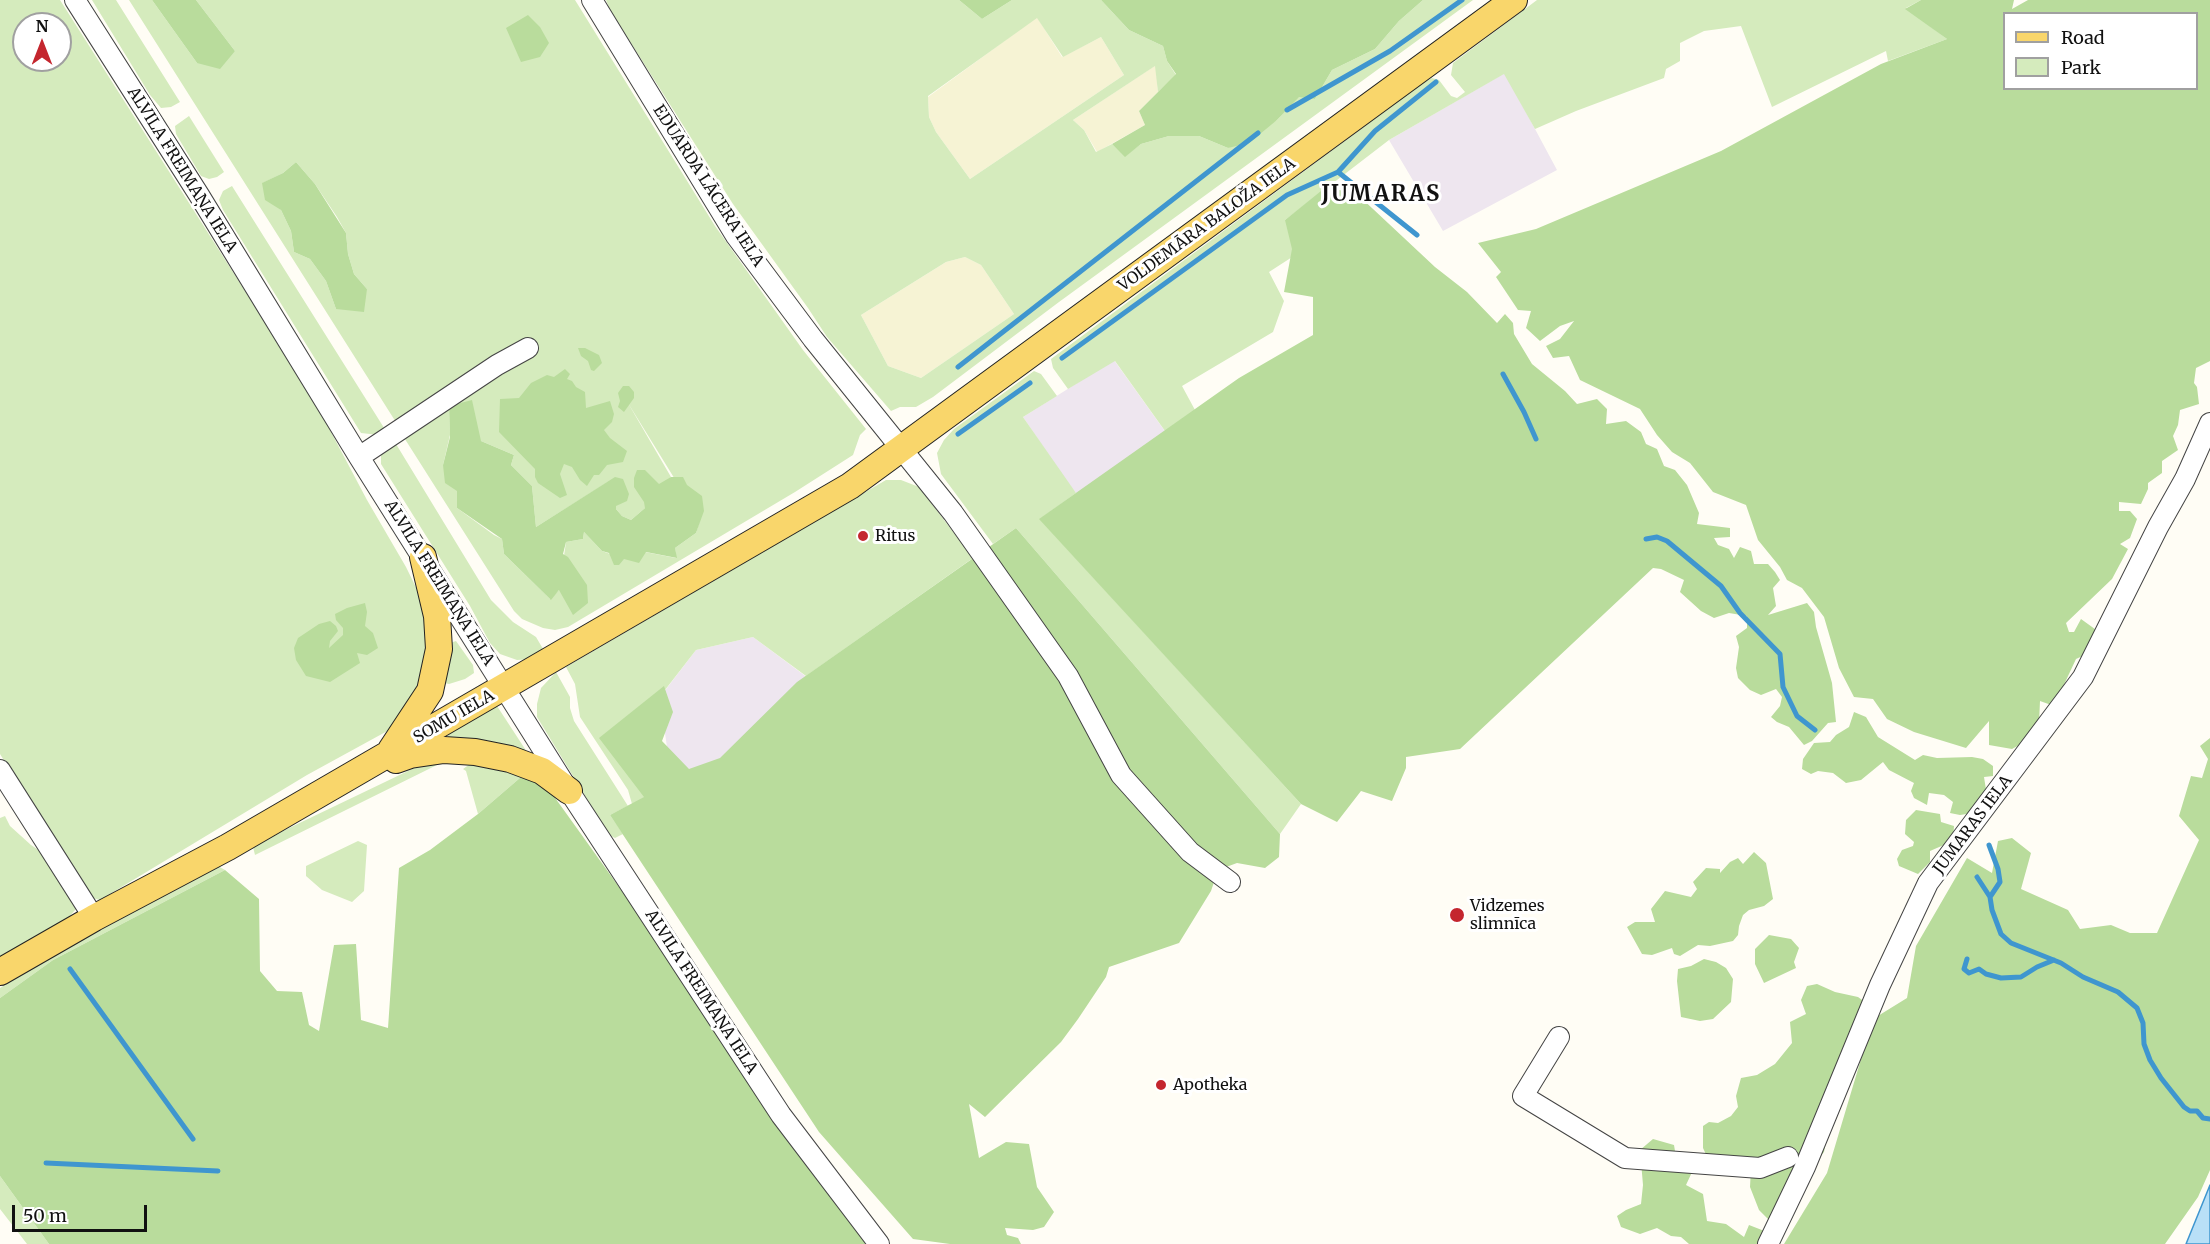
<!DOCTYPE html>
<html>
<head>
<meta charset="utf-8">
<style>
	body { margin:0 }
	#map { position:relative; width:2210px; height:1244px; overflow:hidden; background:#fffdf5; font-family:Merriweather,serif }
	canvas { display:block }
	.legend { position:absolute; left:2003px; top:12px; width:195px; height:78px; box-sizing:border-box; background:#fff; border:2px solid #a0a0a0; margin:0; padding:8px 10px; list-style:none; font-size:18px; color:#111 }
	.legend li { display:flex; align-items:center; gap:12px; height:30px }
	.legend b { width:30px; border:2px solid #a0a0a0 }
	.north { position:absolute; left:12px; top:12px; width:60px; height:60px; box-sizing:border-box; background:#fff; border:2px solid #a0a0a0; border-radius:50%; rotate:0deg; font-size:16px; font-weight:700; line-height:24px; text-align:center; color:#111 }
	.north::after { content:''; display:block; margin:auto; width:21px; height:27px; background:#c4262e; clip-path:polygon(50% 0,100% 100%,50% 72%,0 100%) }
	.scale { position:absolute; left:12px; top:1205px; width:135px; height:27px; box-sizing:border-box; border:3px solid #111; border-top:0; padding-left:8px; font-size:18px; line-height:21px; white-space:nowrap; color:#111; -webkit-text-stroke:4px #fff; paint-order:stroke }
</style>
</head>
<body>
<div id="map">
<canvas width="2210" height="1244"></canvas>
<ul class="legend">
<li><b style="height:8px;background:#f9d66b"></b>Road</li>
<li><b style="height:16px;background:#d5ebbd"></b>Park</li>
</ul>
<div class="north">N</div>
<div class="scale">50 m</div>
</div>
<script>
const ctx = document.querySelector('canvas').getContext('2d');
ctx.lineJoin = 'round';
function paint(path, color) { ctx.fillStyle = color; ctx.fill(path, 'evenodd'); }
const poly = rows => new Path2D(rows.map(r => 'M' + r).join(''));
function trace(path, color, width, dash) { ctx.strokeStyle = color; ctx.lineWidth = width; ctx.lineCap = dash ? 'butt' : 'round'; ctx.setLineDash(dash || []); ctx.stroke(path); }
function write(font, color, halo, rows, align = 'center') {
  ctx.font = font + ' Merriweather,serif'; ctx.lineWidth = 6; ctx.setLineDash([]); ctx.textBaseline = 'middle'; ctx.strokeStyle = halo; ctx.fillStyle = color; for (const [text, x, y, turn = 0] of rows) {
    ctx.save(); ctx.translate(x, y); ctx.rotate((+turn || 0) * Math.PI / 180); ctx.textAlign = isNaN(turn) ? turn : align; if (halo) ctx.strokeText(text, 0, 0); ctx.fillText(text, 0, 0); ctx.restore();
  }
}
paint(poly([
	[1505,73,1557,170,1443,231,1389,140],
	[1114,360,1197,476,1092,514,1065,479,1023,417],
	[753,637,808,678,785,786,671,776,660,697,696,650]
]), '#eee6ef');
paint(poly([
	[1037,17,1062,57,1101,37,1124,75,970,179,936,132,929,117,928,97],
	[1156,65,1158,92,1139,111,1145,125,1097,152,1084,130,1073,120],
	[965,257,981,265,1014,314,921,378,888,366,861,315,946,262]
]), '#f6f3d4');
paint(poly([
	[0,0,60,0,313,398,367,500,406,567,431,618,430,654,414,703,391,729,307,775,100,900,89,897,0,754],
	[24,24,60,24,60,60,24,60],
	[92,0,116,0,180,102,171,107,161,108,150,95],
	[129,0,152,0,197,63,235,51,196,0,575,0,715,226,803,350,866,429,860,435,853,455,795,492,568,627,555,630,543,628,522,619,514,611,403,436,500,376,495,362,399,427],
	[296,162,315,184,337,217,346,233,348,254,354,274,367,289,336,309,326,281,310,259,294,252,291,231,281,210,263,183,283,173],
	[628,403,700,520,696,533,675,548,676,558,645,552,624,559,602,551,584,532,583,539,566,542,559,590,550,599,504,554,502,539,494,535,457,508,457,490,443,465,450,435,449,406,481,441,514,455,511,465,532,486,536,527,608,482,616,509,622,516,631,520,645,508,671,477],
	[606,0,959,0,982,19,1012,0,1101,0,1129,30,1163,46,1167,61,1176,75,1158,92,1155,66,1073,120,1084,130,1096,152,1112,144,1125,156,1141,144,1169,136,1199,136,1228,148,1277,120,1299,96,1315,99,1332,70,1375,49,1399,21,1423,0,1473,0,1059,302,933,397,916,407,900,407,891,411,827,337,808,308,733,204,610,10],
	[1037,18,1063,57,1101,37,1124,75,970,179,936,132,929,117,928,96],
	[965,257,981,265,1014,314,921,378,888,366,861,315,946,262],
	[1491,0,1496,0,941,406,941,403],
	[1537,0,1921,0,1906,8,1947,39,1888,61,1886,51,1772,107,1741,26,1704,31,1680,43,1680,61,1666,69,1664,78,1576,111,1535,129,1504,74,1389,140,1285,220,1337,228,1269,272,1284,301,1273,332,1182,386,1195,410,1165,431,1115,361,1068,389,1053,368,1051,359,1423,83,1432,78,1439,80,1451,96,1457,98,1465,92,1451,75,1453,63],
	[189,116,224,172,217,177,209,179,201,176,176,134,175,126],
	[232,186,386,431,379,435,361,433,223,210,219,200,223,191],
	[1034,371,1041,374,1057,396,1023,417,1076,493,1040,519,1301,804,1280,834,1016,528,993,544,941,474,937,453,944,440,954,429],
	[396,444,491,600,513,622,536,637,546,654,532,659,517,660,500,654,490,643,470,606,381,464,381,452],
	[886,480,901,480,919,487,973,558,806,676,753,637,696,650,665,690,645,797,632,804,628,790,580,717,575,684,566,667],
	[456,641,473,665,474,673,465,679,449,684,444,683,447,644],
	[556,672,570,697,570,708,574,721,628,806,610,815,623,834,615,838,609,835,537,717,537,704,541,688],
	[497,706,527,752,525,756,447,739,448,733],
	[435,758,445,761,255,855,253,847,260,842],
	[470,764,528,771,478,814,466,771,463,769],
	[5,816,10,826,31,845,49,857,72,897,76,909,66,920,0,958,0,818],
	[358,841,367,845,364,891,352,902,322,890,306,876,306,866],
	[218,866,225,870,53,960,0,998,0,988,95,928],
	[0,1176,49,1244,27,1244,0,1209]
]), '#d5ebbd');
paint(poly([
	[152,0,196,0,235,51,220,69,197,63],
	[959,0,1012,0,982,19],
	[1101,0,1423,0,1399,21,1375,49,1332,70,1315,99,1299,97,1277,120,1249,143,1228,148,1199,136,1169,136,1141,144,1125,157,1112,144,1145,125,1139,111,1176,74,1167,61,1163,46,1129,30],
	[1921,0,2014,0,2012,9,2028,0,2210,0,2210,361,2196,368,2194,383,2197,387,2199,404,2180,410,2178,425,2173,436,2178,450,2162,461,2162,473,2148,483,2148,489,2141,504,2119,502,2119,511,2130,511,2137,519,2130,538,2120,544,2128,549,2112,579,2066,623,2069,632,2074,632,2081,619,2099,632,2087,654,2076,659,2054,706,2040,701,2039,723,2023,743,2012,749,1989,745,1989,721,1966,748,1914,732,1887,719,1873,699,1854,697,1839,668,1824,617,1802,588,1787,580,1780,567,1758,540,1746,505,1713,492,1690,463,1672,452,1657,435,1640,409,1580,380,1569,356,1553,358,1546,346,1560,339,1574,321,1560,326,1540,341,1526,328,1531,311,1518,310,1496,277,1501,272,1478,243,1536,229,1721,151,1881,64,1947,39,1905,9],
	[2004,14,2196,14,2196,88,2004,88],
	[528,15,540,27,549,43,540,57,521,62,506,28],
	[296,162,315,184,346,233,348,254,354,274,367,289,364,312,336,309,326,281,310,259,294,252,291,231,281,210,265,200,262,183,283,173],
	[1326,187,1357,194,1435,267,1467,292,1497,323,1505,314,1513,323,1514,334,1532,364,1565,391,1577,404,1597,399,1607,409,1606,424,1626,421,1641,432,1646,444,1657,449,1664,466,1675,470,1687,485,1699,513,1697,524,1730,528,1730,537,1714,538,1718,545,1729,549,1734,558,1740,547,1751,551,1754,564,1768,564,1775,572,1780,580,1773,588,1776,606,1768,615,1807,603,1814,612,1816,627,1832,683,1836,722,1828,723,1812,741,1804,745,1789,727,1777,722,1771,717,1780,706,1782,697,1776,689,1761,695,1750,690,1738,678,1736,668,1739,647,1736,636,1747,628,1747,616,1729,613,1714,618,1701,611,1680,592,1684,580,1661,569,1653,568,1460,749,1406,757,1406,768,1392,801,1361,791,1337,822,1301,804,1039,519,1239,378,1313,335,1313,297,1284,292,1292,249,1285,220],
	[578,348,585,348,599,355,602,363,594,371,591,370,588,361,581,356],
	[565,369,570,374,567,379,572,381,576,387,585,392,586,408,610,401,614,414,612,422,604,430,610,438,627,451,623,462,607,465,599,475,594,475,587,486,580,480,572,467,564,464,560,474,567,495,560,498,538,483,535,477,535,469,499,432,500,399,519,398,531,383,547,375,554,377],
	[623,386,629,386,634,392,634,398,624,412,618,407,620,401,618,393],
	[472,400,481,441,514,455,511,465,532,486,536,527,615,477,623,479,629,494,627,501,616,506,616,509,622,516,631,520,645,508,644,502,634,487,634,478,637,470,645,470,659,484,671,477,683,477,687,485,702,496,704,511,696,533,675,548,677,558,646,552,639,563,624,559,619,565,614,565,609,553,602,551,584,532,583,539,566,542,563,554,568,557,587,585,588,603,573,615,559,590,551,600,504,554,502,539,457,508,457,491,445,483,443,465,450,437,449,406],
	[1016,528,1280,834,1279,857,1265,868,1237,863,1218,870,1211,891,1179,943,1109,967,1106,977,1078,1019,1061,1042,985,1117,969,1104,979,1158,1006,1142,1029,1144,1037,1187,1054,1212,1044,1227,1033,1230,1005,1228,1007,1235,1018,1238,1021,1244,950,1244,913,1239,819,1132,610,815,644,797,599,738,664,686,673,712,662,741,689,769,720,758,797,682],
	[365,603,367,612,365,626,373,633,378,648,367,655,357,653,360,663,330,682,306,676,296,660,294,648,298,638,319,624,330,621,336,626,338,631,330,641,329,648,343,635,343,628,336,620,335,614,347,608],
	[1854,712,1866,717,1878,737,1915,760,1923,755,1937,758,1972,757,1983,759,1993,766,1993,776,1984,777,1987,796,1973,813,1960,815,1950,813,1953,802,1944,795,1929,793,1927,805,1914,798,1911,791,1914,783,1889,770,1883,762,1861,780,1846,783,1833,773,1818,771,1811,774,1802,769,1803,759,1814,743,1830,742,1836,735,1849,727],
	[2210,738,2210,1170,2198,1197,2165,1244,1784,1244,1827,1173,1873,1019,1907,998,1916,946,1967,858,1992,873,1998,841,2012,838,2031,853,2021,889,2068,910,2080,929,2111,925,2130,933,2157,933,2199,840,2179,816,2191,776,2202,778,2208,759,2200,746],
	[528,771,543,781,875,1244,49,1244,0,1176,0,998,53,960,225,870,259,899,260,971,277,991,302,992,309,1025,319,1031,334,945,356,944,361,1020,388,1028,399,868,430,850,478,814],
	[1916,810,1940,814,1941,822,1954,826,1953,841,1930,851,1930,862,1918,874,1899,866,1897,859,1902,850,1913,846,1914,842,1905,834,1906,820],
	[1754,852,1766,863,1773,899,1764,906,1749,910,1743,915,1739,926,1738,935,1733,941,1710,946,1698,945,1680,956,1674,954,1672,948,1652,955,1642,954,1627,927,1635,922,1655,922,1651,909,1665,891,1691,897,1697,889,1693,882,1706,868,1720,869,1720,873,1730,862,1738,858,1743,864],
	[1769,935,1791,939,1799,948,1794,962,1796,968,1764,983,1755,964,1755,949],
	[1704,959,1716,962,1726,968,1733,979,1731,1002,1713,1019,1700,1021,1681,1017,1677,981,1678,969,1691,966],
	[1817,984,1835,992,1858,997,1869,1005,1830,1121,1824,1152,1811,1169,1792,1169,1793,1179,1799,1194,1793,1216,1772,1223,1759,1210,1750,1187,1751,1168,1709,1161,1703,1148,1703,1126,1709,1122,1718,1123,1731,1116,1738,1107,1736,1096,1741,1078,1757,1075,1775,1064,1792,1043,1790,1022,1806,1014,1801,1000,1807,986],
	[1653,1139,1674,1145,1676,1157,1693,1170,1686,1185,1703,1194,1707,1221,1726,1224,1744,1237,1749,1225,1767,1232,1773,1244,1689,1244,1681,1237,1671,1236,1657,1228,1640,1234,1621,1227,1617,1216,1626,1210,1641,1204,1643,1185,1640,1150]
]), '#b9dc9c');
const water = poly([
	[2210,1185,2210,1244,2186,1244,2210,1185]
]);
paint(water, '#b9e0f7');
trace(water, '#3f96cf', 1.5);
trace(poly([
	[1287,110,1390,51,1462,0],
	[1338,172,1417,235],
	[1062,358,1287,195,1338,172,1375,131,1436,82],
	[958,367,1258,133],
	[1503,374,1524,412,1536,439],
	[958,434,1030,383],
	[1646,539,1657,537,1667,541,1721,586,1740,613,1780,654,1783,687,1797,716,1815,730],
	[1989,845,1998,869,2000,882,1990,897],
	[1977,877,1990,897,1992,910,2001,934,2011,943,2061,963,2083,977,2118,992,2137,1008,2143,1023,2144,1044,2150,1060,2161,1078,2184,1107,2190,1111,2197,1111,2203,1118,2210,1119],
	[1967,959,1964,969,1969,973,1979,969,1986,974,2001,978,2021,977,2037,967,2054,960],
	[70,969,193,1139],
	[46,1163,218,1171]
]), '#3f96cf', 5);
const minor = poly([
	[75,0,199,195,359,457,569,791,781,1115,879,1244],
	[592,0,736,236,813,339,953,513,1068,676,1121,775,1190,852,1230,882],
	[359,457,497,365,528,348],
	[0,770,94,918],
	[1559,1037,1523,1096,1625,1158,1760,1168,1788,1157],
	[1768,1244,1805,1167,1880,985,1928,883,2083,677,2158,527,2185,479,2210,423]
]);
const major = poly([
	[391,750,430,691,439,649,437,616,423,557],
	[396,760,410,755,444,750,475,752,510,759,542,771,569,791],
	[0,972,94,918,228,847,850,486,1514,0]
]);
trace(minor, '#444', 22);
trace(major, '#222', 28);
trace(minor, '#fff', 20);
trace(major, '#f9d66b', 26);
for (const [x, y, r, color] of [
	[863,536,6,"#c4262e"],
	[1457,915,8,"#c4262e"],
	[1161,1085,6,"#c4262e"]
]) { const dot = new Path2D(); dot.arc(x, y, r, 0, 2 * Math.PI); ctx.fillStyle = color; ctx.fill(dot); trace(dot, '#fff', 2); }
write('16px', '#111', '#fff', [
	["ALVILA FREIMAŅA IELA",182,170,58],
	["EDUARDA LĀCERA IELA",708,186,57],
	["VOLDEMĀRA BALOŽA IELA",1207,225,-36],
	["ALVILA FREIMAŅA IELA",439,583,58],
	["SOMU IELA",454,717,-30],
	["JUMARAS IELA",1973,825,-53],
	["ALVILA FREIMAŅA IELA",701,992,57]
]);
write('16px', '#111', '#fff', [
	["Ritus",875,536],
	["Vidzemes",1470,906],
	["slimnīca",1470,924],
	["Apotheka",1173,1085]
], 'left');
ctx.letterSpacing = '1.5px';
write('bold 22px', '#111', '#fff', [
	["JUMARAS",1381,195]
]);
ctx.letterSpacing = '0px';
</script>
</body>
</html>
